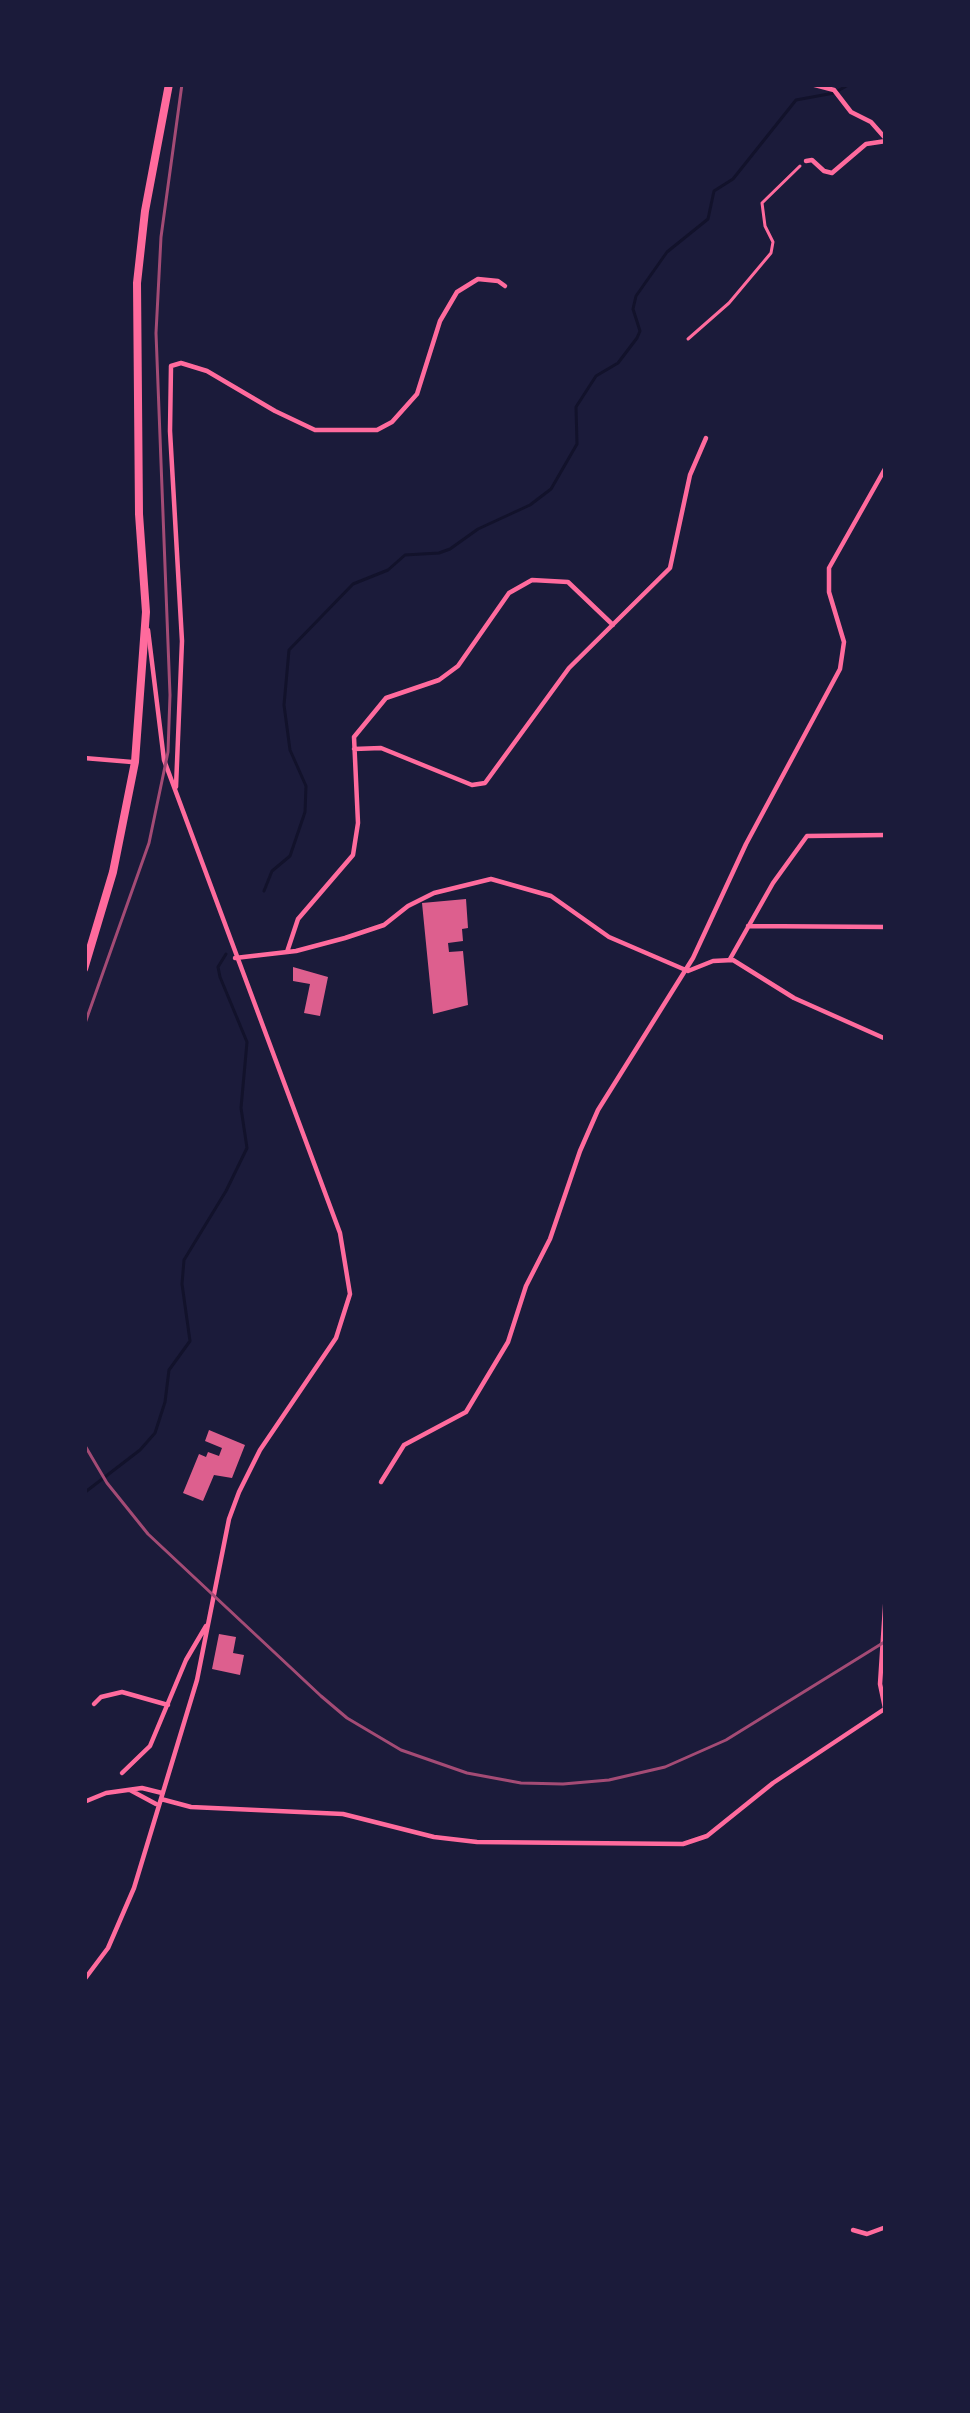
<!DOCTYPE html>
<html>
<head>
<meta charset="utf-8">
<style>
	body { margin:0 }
	#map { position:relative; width:970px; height:2413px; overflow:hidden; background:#1b1b3a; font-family:"Titillium Web",sans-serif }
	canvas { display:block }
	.frame { position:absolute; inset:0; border:87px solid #1b1b3a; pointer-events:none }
</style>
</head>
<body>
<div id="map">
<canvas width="970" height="2413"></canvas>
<div class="frame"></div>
</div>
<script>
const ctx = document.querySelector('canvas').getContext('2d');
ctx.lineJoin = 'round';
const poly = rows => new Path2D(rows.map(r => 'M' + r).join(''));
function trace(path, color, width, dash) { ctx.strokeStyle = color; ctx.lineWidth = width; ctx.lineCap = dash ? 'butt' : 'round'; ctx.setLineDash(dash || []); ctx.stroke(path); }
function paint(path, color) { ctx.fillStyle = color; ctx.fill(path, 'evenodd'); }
trace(poly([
	[264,891,272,871,290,856,305,812,306,786,290,750,284,705,289,650,353,584,388,570,405,555,439,553,450,549,478,529,530,505,551,489,577,444,576,407,596,376,618,363,637,338,640,331,633,309,636,296,667,252,708,219,714,191,733,179,796,100,834,93,850,84],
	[84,1493,140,1450,155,1433,165,1402,169,1370,190,1341,182,1284,184,1260,226,1191,247,1148,241,1108,247,1042,220,977,218,967,226,954]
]), '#12122b', 3);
paint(poly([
	[466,899,468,928,462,929,463,941,448,943,449,952,463,951,468,1005,433,1014,422,903],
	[293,967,328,977,320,1016,304,1013,310,984,293,981],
	[209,1430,245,1445,232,1478,214,1475,203,1501,183,1493,199,1454,206,1457,208,1452,219,1456,222,1448,205,1441],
	[219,1634,236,1637,233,1653,244,1655,240,1675,212,1669]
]), '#dd5f8e');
trace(poly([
	[688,339,729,303,771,253,773,242,765,226,762,203,800,166]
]), '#ff6b9d', 3);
trace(poly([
	[811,84,834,90,851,112,871,122,886,139],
	[806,161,812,160,824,171,832,173,866,144,886,141],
	[354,749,381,748,472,785,485,783,569,668,670,568,690,475,706,438],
	[84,758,132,762],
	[176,787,182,641,170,431,171,366,181,363,207,371,275,411,315,430,377,430,392,422,417,394,440,321,457,292,478,279,498,281,505,286],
	[748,926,886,927],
	[287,952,298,919,353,855,358,823,354,737,386,698,439,680,458,666,509,593,532,580,568,582,613,625],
	[235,958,296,951,345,938,384,925,408,906,434,893,491,879,551,896,609,937,688,971,713,961,733,960,794,998,886,1039],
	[730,959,773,883,807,836,886,835],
	[381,1482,404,1445,466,1412,508,1342,526,1286,550,1239,580,1151,598,1110,693,958,746,844,840,669,844,642,829,592,829,568,886,467],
	[94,1704,101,1697,122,1692,168,1705],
	[885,1708,880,1684,886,1592],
	[122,1773,150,1746,186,1660,206,1626],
	[130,1790,156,1804],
	[161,1799,191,1807,343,1814,434,1837,477,1842,683,1844,707,1836,773,1783,886,1708],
	[84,1802,106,1793,142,1788,162,1793],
	[84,1980,108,1948,134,1888,197,1680,229,1519,239,1492,260,1450,336,1338,350,1294,340,1233,164,760,148,630],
	[853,2230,867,2234,886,2227]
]), '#ff6b9d', 4.5);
trace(poly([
	[84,969,113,872,135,762,146,612,139,514,137,283,145,211,169,84]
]), '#ff6b9d', 8);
trace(poly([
	[84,1026,149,843,168,752,170,695,156,333,161,237,182,84],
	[84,1444,107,1483,148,1534,321,1696,347,1718,401,1750,467,1773,521,1783,563,1784,609,1780,665,1767,726,1740,886,1641]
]), '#a44b75', 3);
</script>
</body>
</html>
